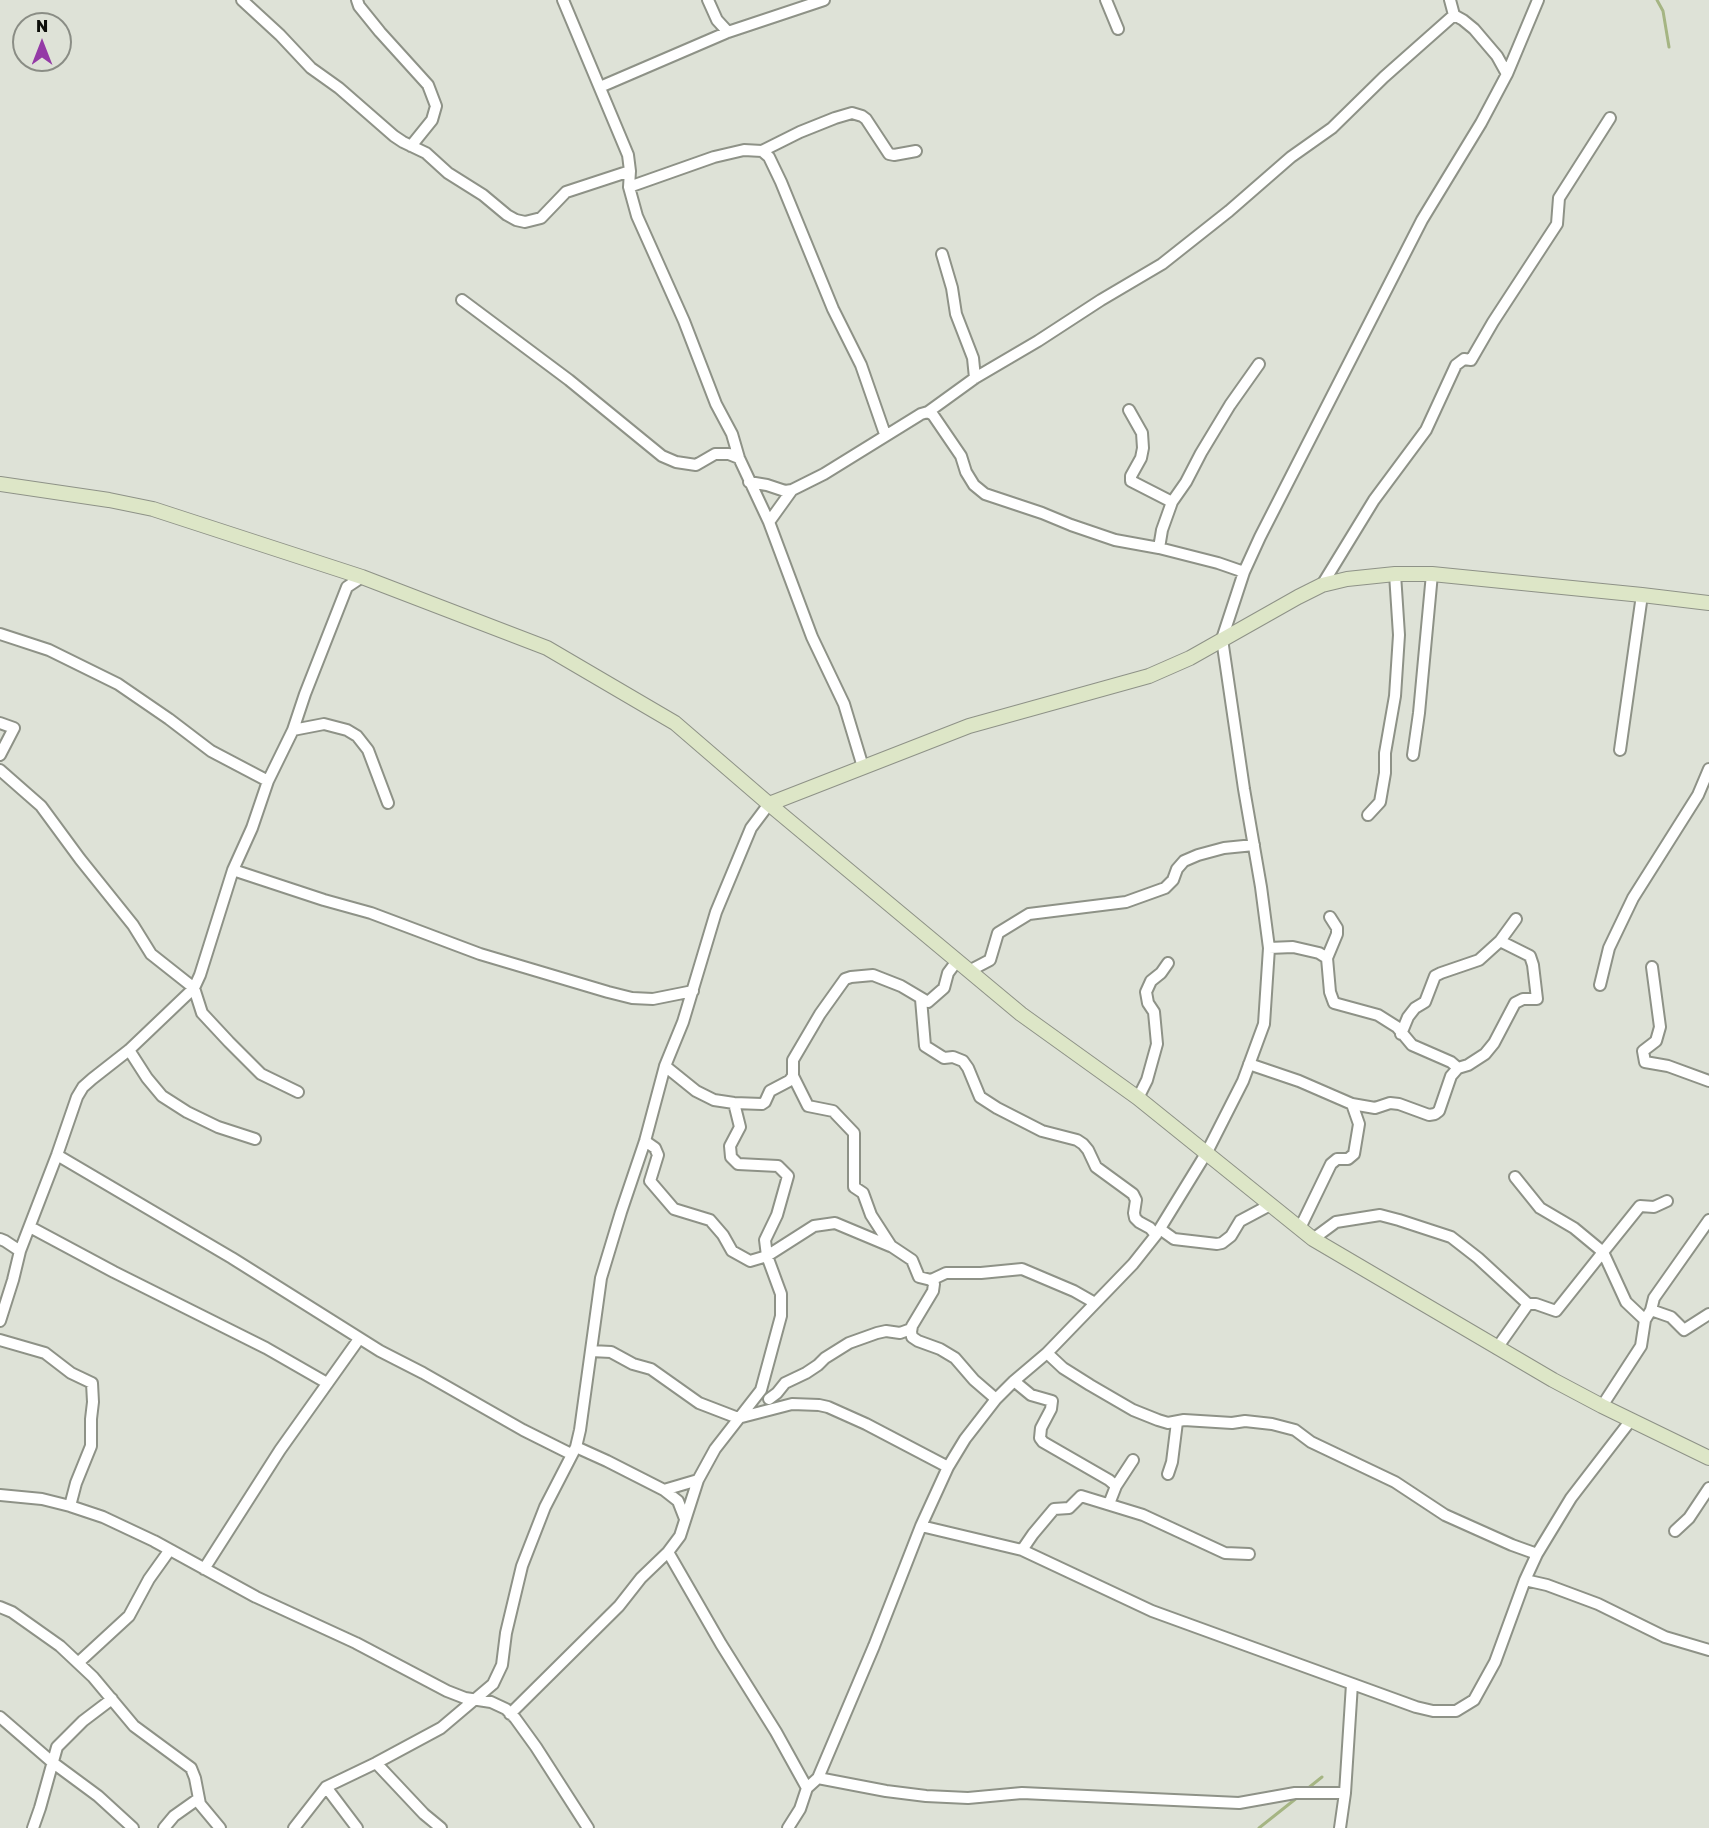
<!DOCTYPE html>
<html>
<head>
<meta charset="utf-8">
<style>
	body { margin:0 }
	#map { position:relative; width:1709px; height:1828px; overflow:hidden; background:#dee2d7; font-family:"Golos Text",sans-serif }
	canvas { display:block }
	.north { position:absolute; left:12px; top:12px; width:60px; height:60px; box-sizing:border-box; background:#dee2d7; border:2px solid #8a8d85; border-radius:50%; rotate:0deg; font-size:16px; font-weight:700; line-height:24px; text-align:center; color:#0d0e0a }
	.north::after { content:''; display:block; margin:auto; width:21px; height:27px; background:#943aa6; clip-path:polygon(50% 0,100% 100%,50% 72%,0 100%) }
</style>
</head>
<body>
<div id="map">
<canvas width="1709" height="1828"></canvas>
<div class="north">N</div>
</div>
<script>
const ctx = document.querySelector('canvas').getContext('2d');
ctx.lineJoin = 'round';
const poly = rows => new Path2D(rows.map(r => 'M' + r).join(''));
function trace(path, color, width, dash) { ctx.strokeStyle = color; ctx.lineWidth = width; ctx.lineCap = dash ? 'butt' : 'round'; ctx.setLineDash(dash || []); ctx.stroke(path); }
trace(poly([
	[1657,0,1663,11,1669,47],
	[1307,1789,1322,1777],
	[1259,1828,1298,1797]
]), '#a5b583', 3);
const street = poly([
	[242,0,280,35,311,68,339,88,394,136,403,142,426,153,448,173,483,195,507,215,516,220,525,222,541,218,566,192,630,171],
	[357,0,359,6,380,32,428,85,436,106,432,120,411,146],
	[563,0,628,155,630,171,629,187,637,216,684,321,716,404,732,434,739,458,769,522,812,637,844,704,863,767],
	[708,0,717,20,728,32],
	[1106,0,1118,29],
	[1450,0,1454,15],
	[600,87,728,32,824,0],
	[762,151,769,157,781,182,833,309,861,365,885,434],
	[629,187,714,157,744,150,762,151,800,132,835,118,852,113,862,116,866,119,889,154,894,155,916,151],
	[942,254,952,288,956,314,973,358,975,378],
	[462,300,569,380,662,456,676,462,696,465,715,454,729,454,739,458],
	[1129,410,1142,433,1143,448,1141,458,1131,476,1131,481,1172,502],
	[928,412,975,378,1038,341,1101,300,1162,264,1229,211,1291,157,1332,128,1384,77,1454,15,1463,20,1474,29,1497,56,1507,74],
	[749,482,767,485,785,491,792,490,824,474,921,414,928,412,933,415,961,456,966,472,974,485,985,494,1042,513,1071,525,1115,540,1159,548,1218,563,1244,572],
	[769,522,792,490],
	[1159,548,1162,530,1172,502,1186,482,1201,453,1230,405,1259,364],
	[1322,585,1374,500,1426,430,1456,365,1464,359,1471,360,1493,322,1557,224,1559,198,1610,118],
	[0,634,49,650,118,684,169,719,211,751,268,781],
	[0,723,14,728,0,755],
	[293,730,324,724,347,730,357,736,368,750,388,803],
	[1620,750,1642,595],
	[1413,755,1419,713,1432,574],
	[0,770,41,806,80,859,133,925,151,954,194,988,202,1013,229,1042,261,1074,298,1092],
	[1368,815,1380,802,1385,773,1385,753,1395,696,1399,635,1395,574],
	[233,870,324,900,371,913,480,954,608,992,632,998,653,999,693,991],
	[1330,917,1337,928,1337,934,1327,958,1330,992,1334,1003,1378,1015,1397,1027,1412,1045,1451,1062,1458,1068],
	[1269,948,1293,947,1319,953,1327,958],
	[1652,967,1660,1027,1656,1041,1643,1051,1645,1062,1668,1066,1709,1081],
	[969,971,990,960,998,933,1029,914,1126,902,1165,888,1173,880,1177,869,1184,861,1198,855,1224,848,1254,845],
	[1600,985,1609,948,1633,898,1698,795,1709,769],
	[921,999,925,1046,944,1058,953,1057,963,1061,968,1068,980,1097,997,1108,1042,1131,1077,1140,1083,1144,1088,1150,1096,1167,1133,1194,1136,1200,1134,1213,1135,1218,1139,1222,1150,1228,1156,1235],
	[1401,1034,1408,1017,1415,1008,1425,1002,1435,976,1441,973,1479,960,1500,941,1516,919],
	[129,1050,147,1078,162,1096,187,1112,218,1127,255,1139],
	[1249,1064,1299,1081,1352,1104,1375,1108,1390,1103,1399,1104,1429,1115,1435,1114,1439,1111,1451,1076,1458,1068,1468,1065,1485,1054,1494,1043,1515,1003,1523,999,1537,999,1533,965,1530,956,1500,941],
	[665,1066,696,1091,714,1100,734,1103,762,1104,765,1102,770,1091,789,1081,793,1076,793,1060,820,1014,845,979,851,977,873,975,901,986,928,1002,944,988,948,973,957,961],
	[793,1076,808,1106,833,1111,854,1133,854,1187,863,1193,871,1215,891,1246,912,1260,919,1277,931,1280,934,1284,933,1291,912,1326,911,1332,912,1337,918,1341,940,1349,955,1358,974,1380,996,1399],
	[1138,1098,1147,1080,1157,1044,1154,1012,1148,1003,1146,992,1151,981,1161,973,1168,963],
	[645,1141,655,1148,658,1155,650,1181,674,1209,710,1220,723,1235,732,1251,750,1261,767,1256,814,1226,835,1223,890,1246],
	[57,1155,232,1258,380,1351,423,1373,523,1430,571,1454],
	[30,1227,114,1272,266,1348,327,1383],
	[1300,1228,1331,1164,1337,1159,1348,1159,1354,1154,1359,1124,1352,1104],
	[1160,1229,1174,1239,1217,1244,1222,1243,1231,1236,1240,1221,1270,1205],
	[0,1239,5,1241,20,1251],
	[1313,1239,1336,1222,1380,1215,1399,1220,1451,1237,1478,1258,1528,1304],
	[931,1280,946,1273,981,1273,1022,1269,1074,1291,1095,1303],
	[1651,1310,1671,1317,1684,1330,1709,1314],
	[1645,1320,1626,1302,1603,1252,1640,1206,1654,1207,1667,1201],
	[0,1321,13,1280,20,1251,57,1155,77,1097,83,1087,92,1079,129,1050,194,988,200,975,233,870,252,828,268,781,293,730,305,694,347,587,362,577],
	[0,1340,45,1353,71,1373,92,1383,93,1402,91,1419,91,1446,76,1483,70,1506],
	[1497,1348,1528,1304,1536,1304,1556,1311,1603,1252,1574,1228,1540,1208,1515,1177],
	[591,1351,611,1352,633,1364,651,1369,699,1403,738,1418,792,1404,819,1405,828,1407,866,1424,948,1467],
	[1047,1353,1063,1368,1090,1385,1133,1410,1158,1420,1168,1423,1184,1420,1232,1423,1245,1421,1272,1424,1295,1430,1311,1442,1395,1482,1445,1515,1512,1545,1537,1554],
	[1014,1381,1031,1395,1052,1401,1051,1409,1041,1428,1040,1438,1043,1442,1109,1480,1116,1486],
	[769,1399,777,1393,785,1383,806,1373,818,1365,825,1358,849,1343,877,1333,886,1331,900,1333,911,1329],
	[1602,1406,1641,1346,1645,1320,1651,1310,1654,1298,1709,1220],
	[576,1447,607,1461,664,1490,678,1501,685,1519],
	[1168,1474,1172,1462,1177,1422],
	[664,1490,698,1480],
	[0,1495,42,1499,70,1506,103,1517,154,1541,256,1597,356,1643,447,1691,465,1698,491,1702,506,1709,515,1718,536,1747,588,1828],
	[1109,1504,1116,1486,1133,1460],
	[921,1526,1022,1550,1152,1611,1416,1707,1433,1711,1456,1711,1474,1700,1495,1662,1525,1580,1537,1554,1571,1498,1631,1420],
	[1675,1531,1689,1518,1709,1488],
	[1022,1550,1033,1534,1054,1509,1069,1508,1081,1496,1143,1515,1225,1553,1249,1554],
	[668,1552,721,1644,776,1732,807,1788],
	[204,1569,280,1450,359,1339],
	[1525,1580,1547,1585,1598,1604,1665,1637,1709,1650],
	[0,1607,12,1612,60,1646,93,1677,134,1726,191,1768,195,1778,200,1804,220,1828],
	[79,1662,129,1616,149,1579,169,1551],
	[510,1714,619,1606,641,1578,668,1552,680,1536,698,1480,715,1449,761,1390,781,1316,781,1294,767,1256,765,1240,777,1215,788,1176,778,1166,738,1164,731,1157,730,1146,740,1127,734,1103],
	[0,1717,52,1762,98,1796,133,1828],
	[376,1763,424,1814,441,1828],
	[818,1778,886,1791,926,1796,968,1798,1022,1793,1239,1803,1295,1793,1345,1793],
	[326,1787,357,1828],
	[33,1828,40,1808,57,1747,83,1721,112,1699],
	[164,1828,174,1816,198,1799],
	[294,1828,326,1787,376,1763,441,1728,493,1684,502,1665,506,1633,522,1566,545,1507,576,1447,580,1430,601,1278,621,1212,645,1141,665,1066,683,1022,716,912,751,828,769,804],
	[788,1828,800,1809,807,1788,818,1778,874,1646,921,1526,948,1467,965,1439,996,1399,1014,1381,1047,1353,1133,1264,1156,1235,1207,1152,1243,1081,1264,1024,1269,948,1261,887,1244,789,1222,639,1244,572,1260,537,1422,220,1481,123,1507,74,1538,0],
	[1340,1828,1345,1793,1352,1684]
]);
const secondary = poly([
	[0,484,109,500,153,509,362,577,547,648,675,723,769,804,1021,1014,1138,1098,1313,1239,1553,1380,1602,1406,1709,1458],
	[769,804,969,726,1149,676,1190,658,1298,597,1322,585,1347,579,1395,574,1432,574,1642,595,1709,603]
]);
trace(street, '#8e9287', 14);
trace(secondary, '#8e9287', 16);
trace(street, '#fff', 10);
trace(secondary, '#dde6c7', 14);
</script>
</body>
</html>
